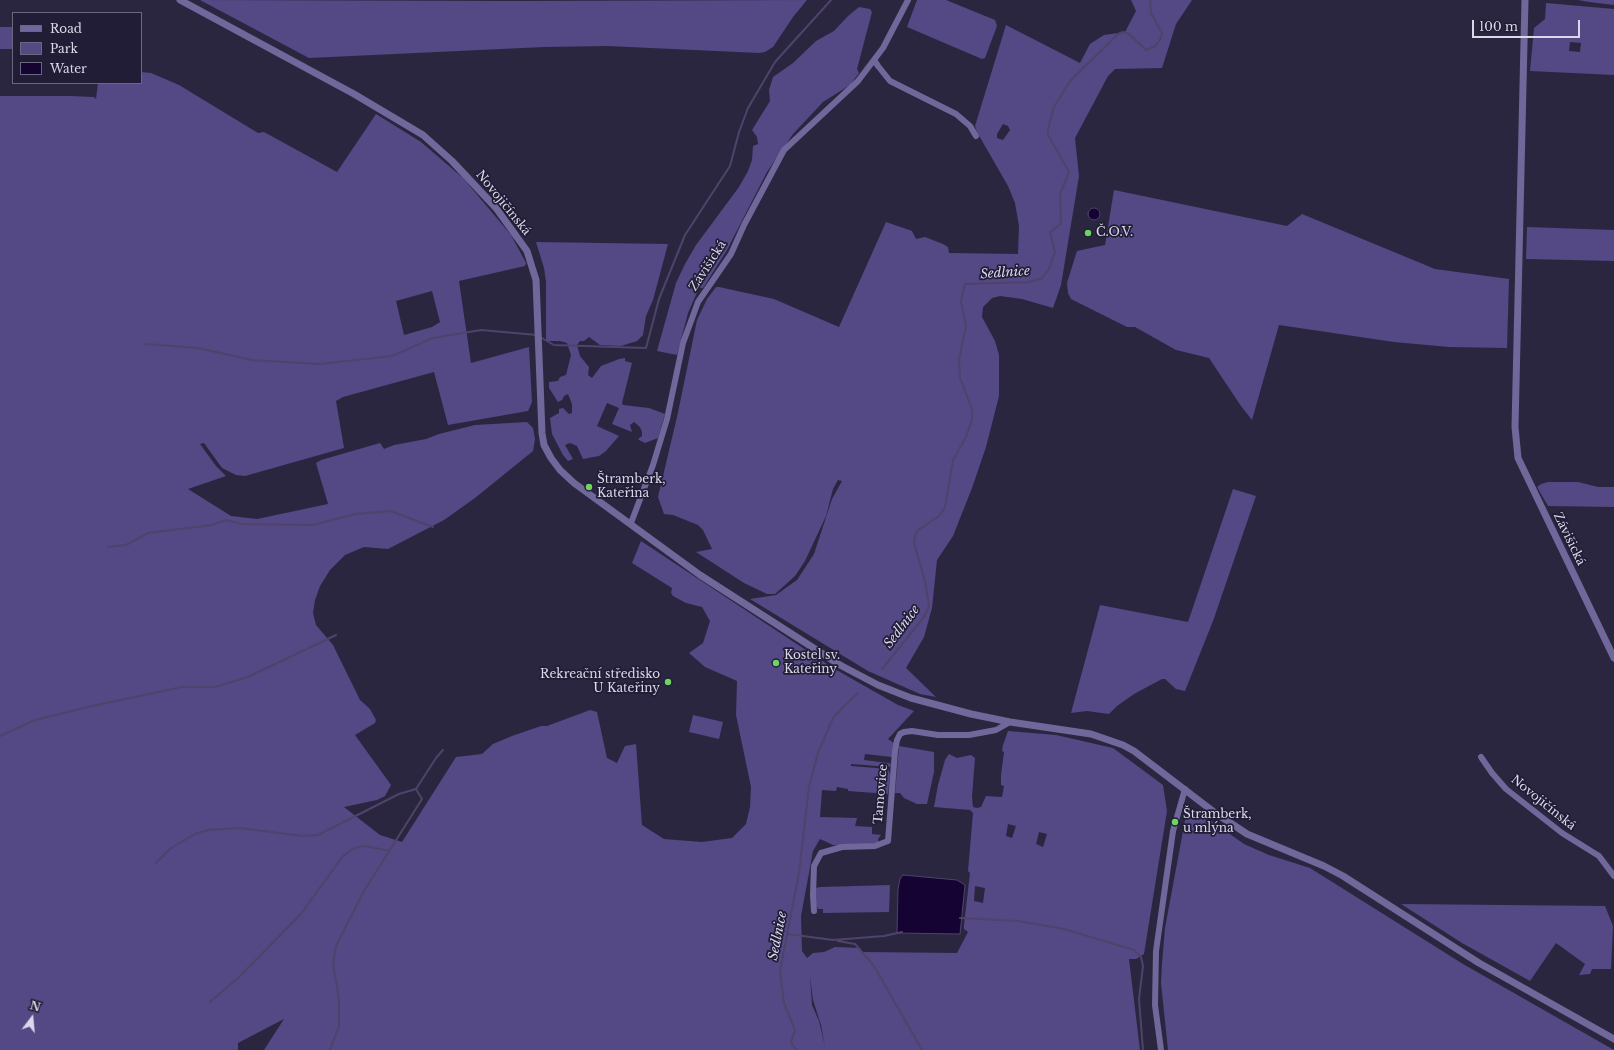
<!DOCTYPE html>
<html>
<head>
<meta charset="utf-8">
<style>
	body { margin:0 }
	#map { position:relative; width:1614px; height:1050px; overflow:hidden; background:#2b2640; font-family:"Libre Baskerville",serif }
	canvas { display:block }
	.legend { position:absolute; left:12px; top:12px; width:130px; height:72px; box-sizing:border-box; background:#211d36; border:1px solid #6b687e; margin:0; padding:5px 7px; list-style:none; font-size:12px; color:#dad8e9 }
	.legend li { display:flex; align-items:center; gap:8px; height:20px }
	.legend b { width:20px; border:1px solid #6b687e }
	.north { position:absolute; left:12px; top:998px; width:40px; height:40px; -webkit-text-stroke:3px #211d36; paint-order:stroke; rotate:16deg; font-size:11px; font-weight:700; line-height:16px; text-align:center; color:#dad8e9 }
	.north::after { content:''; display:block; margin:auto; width:14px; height:18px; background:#dad8e9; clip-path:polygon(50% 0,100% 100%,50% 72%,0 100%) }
	.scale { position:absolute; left:1472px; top:20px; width:108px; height:18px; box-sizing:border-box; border:2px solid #dad8e9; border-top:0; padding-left:5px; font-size:12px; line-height:14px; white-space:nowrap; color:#dad8e9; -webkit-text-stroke:3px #211d36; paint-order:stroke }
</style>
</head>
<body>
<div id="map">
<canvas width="1614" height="1050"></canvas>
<ul class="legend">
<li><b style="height:5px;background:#70689a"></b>Road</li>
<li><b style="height:11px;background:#544885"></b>Park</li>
<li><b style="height:11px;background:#140333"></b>Water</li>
</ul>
<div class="north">N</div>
<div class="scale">100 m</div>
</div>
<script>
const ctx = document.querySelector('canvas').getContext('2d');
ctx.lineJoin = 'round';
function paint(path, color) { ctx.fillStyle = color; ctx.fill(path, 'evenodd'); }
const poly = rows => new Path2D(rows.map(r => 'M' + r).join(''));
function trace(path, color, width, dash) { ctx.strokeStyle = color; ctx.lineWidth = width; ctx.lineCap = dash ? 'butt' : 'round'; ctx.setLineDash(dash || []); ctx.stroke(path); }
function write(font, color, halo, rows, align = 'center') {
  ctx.font = font + ' "Libre Baskerville",serif'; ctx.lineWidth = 3.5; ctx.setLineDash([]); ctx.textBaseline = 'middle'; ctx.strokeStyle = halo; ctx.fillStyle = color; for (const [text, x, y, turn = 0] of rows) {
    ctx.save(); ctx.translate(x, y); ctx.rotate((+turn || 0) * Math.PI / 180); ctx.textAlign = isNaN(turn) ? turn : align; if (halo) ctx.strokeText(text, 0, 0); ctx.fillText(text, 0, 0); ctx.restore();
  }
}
paint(poly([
	[200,0,514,1,807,0,793,17,773,47,765,52,759,53,608,46,544,47,309,58],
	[917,0,946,0,995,20,997,26,985,58,982,59,907,27],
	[1131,0,1192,0,1176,24,1162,68,1115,69,1108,76,1075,138,1079,176,1061,285,1053,308,1022,299,1000,296,992,298,983,307,982,317,995,341,999,355,999,396,986,447,972,488,953,536,937,560,932,608,924,637,906,668,936,697,920,694,868,671,750,599,776,595,797,580,814,554,832,499,842,481,838,480,833,489,826,516,805,561,795,576,775,594,767,594,744,583,696,552,712,549,703,530,698,525,673,515,664,514,658,497,677,417,697,320,707,299,716,287,719,287,774,299,839,327,886,222,912,231,916,239,925,237,943,244,948,247,949,253,1018,254,1019,226,1015,203,1008,186,977,132,975,126,1006,25,1080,63,1090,44,1104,35,1125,32,1136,11],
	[1003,124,1008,126,1010,130,1003,140,997,138,997,134],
	[1578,0,1614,0,1614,5,1589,2],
	[1546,3,1614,9,1614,75,1530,71,1534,28,1545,19],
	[1570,42,1581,43,1580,52,1569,51],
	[859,7,870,9,872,12,857,69,859,73,850,85,823,102,793,134,767,172,727,250,703,288,699,288,688,313,677,355,657,351,676,283,685,264,696,245,739,187,748,171,752,160,753,146,758,144,757,137,752,130,770,101,769,90,773,77,793,63,816,41,834,31,848,16],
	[0,27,13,27,13,49,0,49],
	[141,72,151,73,179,85,258,133,264,132,337,172,376,114,421,142,463,178,511,235,526,263,525,266,459,281,471,363,529,347,532,402,528,411,448,425,434,372,343,397,336,401,344,448,245,476,236,475,222,468,204,443,200,444,216,466,226,476,188,489,231,516,257,519,328,504,316,463,321,460,380,443,384,449,394,445,426,439,439,434,475,425,527,422,533,428,535,439,533,451,475,498,444,520,388,549,364,547,345,555,330,570,320,586,315,600,313,613,316,625,333,645,360,700,370,709,376,720,375,723,355,735,391,785,385,796,377,800,344,807,380,835,402,842,456,757,482,754,493,744,512,736,541,726,547,726,590,710,597,712,607,758,617,763,625,746,636,744,642,825,664,839,702,842,732,838,746,824,750,807,751,787,736,715,737,681,705,667,689,653,703,643,710,621,702,607,686,603,673,596,671,593,672,588,632,563,641,541,833,668,898,705,914,711,888,739,894,743,892,757,865,754,864,760,888,763,891,764,890,767,851,764,851,766,888,769,890,774,888,794,848,791,848,789,837,787,836,791,822,790,820,817,857,818,855,826,872,827,872,834,881,835,878,839,879,843,848,846,833,845,820,839,813,851,801,916,802,951,807,958,813,953,824,952,835,947,860,948,862,952,957,953,968,932,964,929,964,925,970,873,968,871,973,813,970,810,934,807,938,785,945,760,949,754,957,758,971,755,975,758,972,797,973,807,977,808,981,807,986,796,1002,797,1004,786,1001,785,1001,775,1004,752,1002,751,1003,745,1008,731,1056,735,1113,748,1163,785,1167,811,1144,954,1136,959,1129,959,1140,1050,264,1050,284,1019,238,1043,238,1050,0,1050,0,96,70,96,94,97,96,99,98,83,141,83],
	[432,291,440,322,432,327,404,335,396,301],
	[1008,824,1016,826,1012,838,1006,836],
	[1039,832,1047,834,1043,847,1036,844],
	[975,886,985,888,983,903,974,901],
	[810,976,813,1000,821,1025,825,1046,819,1021,812,1005],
	[1114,190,1287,226,1302,214,1435,269,1509,279,1507,348,1449,347,1394,342,1279,325,1252,420,1241,406,1209,358,1176,350,1135,327,1127,327,1071,299,1068,293,1067,283,1076,254,1077,251,1105,245],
	[1527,227,1614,230,1614,261,1526,259],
	[536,242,668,244,653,300,646,316,643,335,637,341,621,346,600,345,589,337,584,341,580,341,577,345,580,356,589,367,588,375,592,378,601,366,619,359,625,358,625,361,632,363,622,403,623,405,649,408,665,414,658,438,645,443,639,440,638,439,642,436,642,432,640,427,634,422,630,425,632,432,612,424,619,408,607,403,597,426,619,436,606,451,599,456,583,459,577,446,570,443,565,445,573,459,568,461,563,455,552,434,550,418,559,413,559,409,563,408,569,414,572,413,572,404,568,394,564,396,562,400,558,402,549,388,549,382,558,381,560,377,566,375,571,355,567,343,560,341,546,341,546,282,544,268],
	[1548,482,1578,482,1598,487,1614,487,1614,507,1548,506,1537,487,1541,484],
	[1233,489,1256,496,1213,621,1185,691,1176,689,1165,679,1162,679,1134,694,1117,706,1109,714,1087,711,1071,713,1100,605,1188,622],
	[693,715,723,722,719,739,689,732],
	[899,746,934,752,934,772,927,804,917,804,904,798,900,793,895,793],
	[1188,809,1191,809,1203,815,1244,844,1269,855,1310,868,1463,964,1614,1050,1168,1050,1161,983,1162,964,1165,928,1186,815],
	[890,885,889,912,823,913,823,909,818,909,814,901,815,888,821,887],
	[1401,904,1605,906,1613,926,1611,969,1592,969,1590,974,1579,975,1585,964,1556,943,1530,981,1462,943]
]), '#544885');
const water = poly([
	'1088 214a6 6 0 1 1 12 0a6 6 0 1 1-12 0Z',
	[903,875,957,880,965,885,960,934,897,933,898,889,900,879,903,875]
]);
paint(water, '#140333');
trace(water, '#4f436a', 1);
trace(poly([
	[540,337,554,345,646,348,659,299,685,235,730,166,739,132,748,108,775,62,831,0],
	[145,344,198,348,252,360,320,364,392,356,433,338,481,330,537,335],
	[108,547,126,545,148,533,212,525,226,520,242,524,313,525,355,514,390,511,433,527],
	[882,669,924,617,929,606,925,581,914,543,915,536,917,531,939,516,945,507,953,460,966,437,972,420,972,409,960,378,959,360,966,326,961,301,965,284,1029,282,1042,278,1049,269,1055,252,1050,233,1061,223,1060,194,1069,172,1048,135,1048,129,1054,107,1070,81,1118,34,1123,32,1129,34,1146,50,1155,46,1160,40,1162,33,1151,13,1150,0],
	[0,736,35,720,92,706,182,687,215,687,248,677,336,635],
	[156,863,171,848,195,834,208,830,240,828,302,836,318,835,399,794,416,789,436,758,443,750],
	[960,918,1018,921,1064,929,1134,950,1141,957,1143,966,1139,999,1143,1050],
	[788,934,833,940,884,936,902,932],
	[838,941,855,944,874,966,922,1050],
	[210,1002,239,977,300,915,343,856,354,848,365,846,390,851],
	[330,1050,339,1026,339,1000,333,963,336,946,364,891,422,799,416,789],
	[796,1050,791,1042,795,1030,784,1003,780,971,799,873,809,787,818,753,833,718,842,708,858,693]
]), '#4f436a', 2);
trace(poly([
	[874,60,878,66,890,81,956,114,970,126,976,136],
	[631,523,653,465,667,419,683,343,698,302,731,254,744,225,784,150,858,81,883,48,908,0],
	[1481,757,1492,773,1506,789,1562,833,1599,856,1614,876],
	[814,911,813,895,814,866,821,853,842,847,875,846,888,841,895,751,897,740,900,734,904,732,912,731,938,735,969,735,996,730,1010,722],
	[1161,1050,1155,1005,1156,951,1173,831,1185,789]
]), '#70689a', 6);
trace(poly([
	[180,0,354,94,423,135,452,161,496,208,527,251,536,280,542,433,544,445,551,458,560,470,574,483,700,575,840,665,878,685,911,698,971,714,1010,722,1091,734,1123,745,1134,751,1214,812,1247,834,1324,866,1343,876,1479,963,1614,1039],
	[1525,0,1515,427,1518,458,1614,658]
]), '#70689a', 7);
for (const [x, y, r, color] of [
	[1088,233,4,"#6ed360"],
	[589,487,4,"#6ed360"],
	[776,663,4,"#6ed360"],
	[668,682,4,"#6ed360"],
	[1175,822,4,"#6ed360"]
]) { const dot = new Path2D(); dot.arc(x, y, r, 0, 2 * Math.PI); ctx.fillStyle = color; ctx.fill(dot); trace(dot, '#211d36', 1.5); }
write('12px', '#dad8e9', '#211d36', [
	["Novojičínská",503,203,51],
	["Závišická",708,266,-57],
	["Závišická",1569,539,64],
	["Tamovice",881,794,-85],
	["Novojičínská",1543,803,39]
]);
write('12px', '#dad8e9', '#211d36', [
	["Č.O.V.",1096,233],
	["Štramberk,",597,480],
	["Kateřina",597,494],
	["Kostel sv.",784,656],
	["Kateřiny",784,670],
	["Rekreační středisko",660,675,"right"],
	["U Kateřiny",660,689,"right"],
	["Štramberk,",1183,815],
	["u mlýna",1183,829]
], 'left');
write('italic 13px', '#dbd9ee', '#211d36', [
	["Sedlnice",1005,273,-4],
	["Sedlnice",902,627,-53],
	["Sedlnice",778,936,-79]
]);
</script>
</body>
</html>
